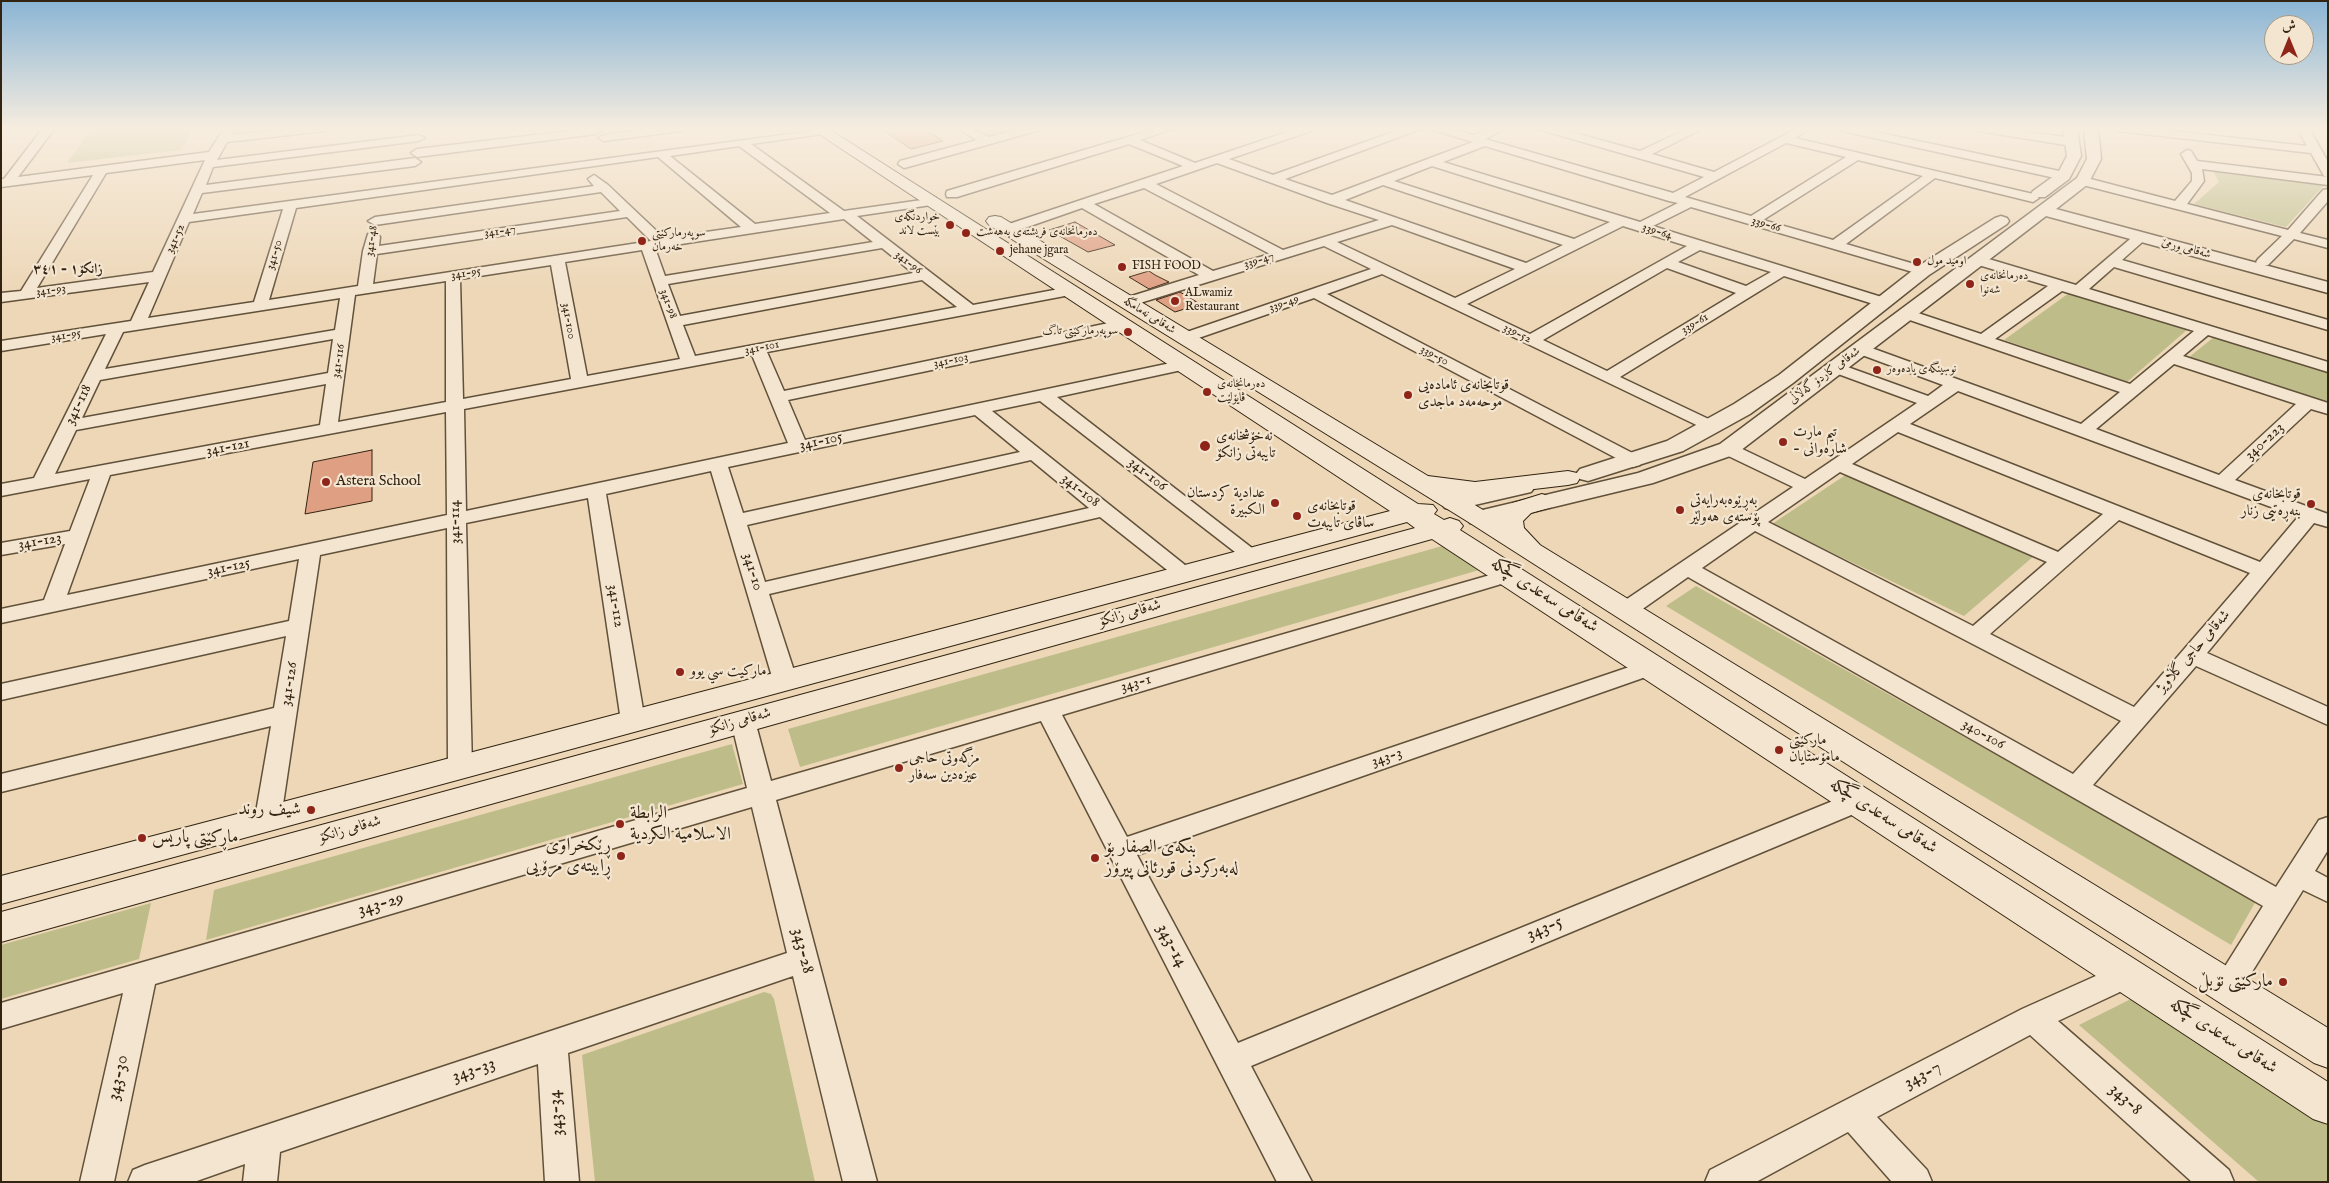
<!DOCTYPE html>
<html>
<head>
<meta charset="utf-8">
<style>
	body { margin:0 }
	#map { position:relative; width:2329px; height:1183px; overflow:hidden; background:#edd7b7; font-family:"IM FELL English",Amiri,serif }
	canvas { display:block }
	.frame { position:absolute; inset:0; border:2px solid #332411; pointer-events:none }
	.north { position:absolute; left:2264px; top:15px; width:50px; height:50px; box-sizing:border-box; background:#f3e5d0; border:1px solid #a69884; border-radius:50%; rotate:0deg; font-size:14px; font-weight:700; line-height:20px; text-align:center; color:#332411 }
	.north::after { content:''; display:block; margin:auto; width:18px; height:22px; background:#8f2418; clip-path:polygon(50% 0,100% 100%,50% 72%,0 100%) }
</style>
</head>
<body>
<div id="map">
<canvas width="2329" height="1183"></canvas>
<div class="frame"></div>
<div class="north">ش</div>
</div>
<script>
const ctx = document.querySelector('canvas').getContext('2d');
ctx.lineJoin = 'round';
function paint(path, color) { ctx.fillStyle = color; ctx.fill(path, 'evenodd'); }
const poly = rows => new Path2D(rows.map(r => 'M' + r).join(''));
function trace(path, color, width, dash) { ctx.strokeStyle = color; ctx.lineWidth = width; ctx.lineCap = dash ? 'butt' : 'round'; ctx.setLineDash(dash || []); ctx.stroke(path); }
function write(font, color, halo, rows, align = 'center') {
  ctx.font = font + ' "IM FELL English",Amiri,serif'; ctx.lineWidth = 4.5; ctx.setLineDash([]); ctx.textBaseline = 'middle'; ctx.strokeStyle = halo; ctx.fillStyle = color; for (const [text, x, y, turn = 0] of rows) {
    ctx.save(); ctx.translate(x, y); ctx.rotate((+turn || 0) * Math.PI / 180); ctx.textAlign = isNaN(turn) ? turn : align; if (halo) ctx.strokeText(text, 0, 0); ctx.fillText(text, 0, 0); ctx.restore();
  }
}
paint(poly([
	[92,128,193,128,181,150,67,163],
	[971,128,1022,128,988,138],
	[2212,169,2326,183,2286,227,2194,204,2219,182],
	[2069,293,2188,329,2127,382,2004,340],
	[2214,337,2328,371,2328,403,2188,358],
	[1847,474,2034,556,1964,616,1772,524],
	[1453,543,1486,568,800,767,788,729],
	[1696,586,2256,901,2231,945,1666,606],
	[732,744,743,784,206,940,214,890],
	[151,903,139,959,1,999,1,945],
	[764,992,771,994,774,999,815,1182,595,1182,582,1055],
	[2131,999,2136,1000,2328,1126,2328,1182,2259,1182,2079,1025]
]), '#bebd8a');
const building = poly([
	[880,128,923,128,943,141,911,149,880,128],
	[1075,222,1089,230,1115,245,1088,252,1049,230,1075,222],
	[1149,271,1155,275,1169,282,1149,289,1129,277,1149,271],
	[1180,292,1200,304,1175,312,1156,300,1180,292],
	[372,450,372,501,305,514,313,462,372,450]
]);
paint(building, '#df9f83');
trace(building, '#332411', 1);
const minor = poly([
	[43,128,55,128,18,177,209,152,224,128,236,128,232,135,296,128,331,128,325,131,227,142,217,160,419,135,425,138,419,141,213,167,206,185,415,158,421,162,415,166,202,193,193,214,827,129,829,131,823,134,751,144,844,211,936,198,937,201,931,205,857,216,973,305,1070,287,1077,291,1070,295,767,352,784,391,1123,320,1131,325,1123,330,788,400,805,440,1185,360,1191,362,1193,365,1191,368,1057,397,1261,555,1258,559,1251,561,1244,559,1040,401,992,411,1190,569,1193,573,1190,577,1183,579,1176,577,1100,517,769,594,797,680,793,685,785,688,777,685,773,680,711,471,606,494,645,721,641,727,633,729,625,727,621,721,588,498,466,523,472,767,469,773,460,776,451,773,448,767,447,528,320,555,281,818,277,825,268,828,259,825,255,818,271,726,1,792,1,774,274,708,286,636,1,700,1,684,289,621,299,559,1,623,1,609,44,600,65,544,1,555,1,543,70,531,90,479,1,496,1,484,34,478,106,334,1,351,1,341,131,321,149,282,1,302,1,293,21,291,93,175,1,187,1,179,4,179,43,128],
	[739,146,830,213,755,224,670,156,739,146],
	[658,157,741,227,664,238,608,185,594,175,588,179,594,186,375,217,368,221,375,225,601,192,620,211,379,246,380,237,378,234,368,234,363,251,358,286,269,300,296,208,658,157],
	[205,160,153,272,37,288,106,173,205,160],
	[283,209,254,302,148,318,189,222,283,209],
	[627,217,651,241,373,284,377,254,627,217],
	[844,219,873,242,665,276,655,248,844,219],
	[882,248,913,273,680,316,668,284,882,248],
	[642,250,680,359,587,376,565,262,642,250],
	[551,265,571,379,463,399,460,279,551,265],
	[922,280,957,307,695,356,683,325,922,280],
	[446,281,446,402,338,422,355,295,446,281],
	[340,298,335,330,105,369,123,332,340,298],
	[333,339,328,373,82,418,100,380,333,339],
	[752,355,788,443,466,511,464,409,752,355],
	[326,384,320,425,55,474,76,430,326,384],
	[446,412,447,515,67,595,110,475,446,412],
	[975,415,1020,452,743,513,728,467,975,415],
	[1031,460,1089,508,765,582,747,525,1031,460],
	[594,128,602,131,596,134,417,157,411,153,417,149,594,128],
	[657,128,688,128,682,131,604,141,598,138,604,135,657,128],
	[957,128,971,128,989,137,1024,128,1042,128,1040,130,908,167,904,168,898,164,900,161,977,140,957,128],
	[1158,128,1175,128,1140,140,1195,163,1299,128,1316,128,1314,130,1229,159,1273,175,1404,128,1420,128,1418,130,1285,179,1332,195,1473,142,1433,130,1431,128,1448,128,1474,135,1492,128,1508,128,1485,139,1673,193,1704,177,1541,130,1539,128,1557,128,1640,151,1689,128,1704,128,1652,154,1714,172,1798,128,1812,128,1795,138,2033,194,2039,198,2033,202,1935,178,1846,244,1928,268,1930,271,1923,275,1691,207,1653,226,1888,299,1891,302,1883,307,1784,276,1620,377,1717,423,1720,427,1717,431,1711,432,1382,274,1327,294,1640,457,1642,461,1640,465,1633,467,1314,298,1190,341,1184,343,1176,338,1178,335,1371,269,1324,246,1127,307,1119,302,1122,299,1199,275,1082,208,1013,232,1003,232,1001,229,1003,226,1183,166,1129,144,957,197,947,197,946,194,947,191,1158,128],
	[1786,143,1846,157,1751,216,1685,197,1786,143],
	[1485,146,1669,201,1678,203,1640,222,1443,162,1485,146],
	[1858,160,1923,176,1833,240,1763,220,1858,160],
	[1217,163,1327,203,1379,220,1283,250,1156,184,1217,163],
	[1432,166,1610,222,1574,239,1394,181,1432,166],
	[1383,185,1563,245,1526,263,1345,200,1383,185],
	[1144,188,1270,254,1213,271,1094,204,1144,188],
	[1392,225,1515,269,1455,298,1337,242,1392,225],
	[1623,226,1687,246,1530,334,1467,304,1623,226],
	[1700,250,1771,272,1746,286,1678,262,1700,250],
	[1667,268,1736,293,1607,371,1543,340,1667,268],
	[1836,128,1857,128,2064,172,2070,176,2064,180,1842,131,1836,128],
	[1972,128,1999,128,2072,138,2078,142,2072,146,1978,131,1972,128],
	[2111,128,2146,128,2307,146,2297,128,2309,128,2328,162,2328,177,2324,176,2311,153,2117,131,2111,128],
	[2187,150,2191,151,2197,161,2328,177,2328,185,2202,169,2204,181,2187,204,2288,230,2323,190,2328,189,2328,201,2300,233,2328,240,2328,248,2294,239,2268,265,2258,265,2256,262,2258,259,2282,236,2079,184,2077,181,2083,177,2175,201,2192,181,2192,173,2181,154,2187,150],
	[2141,233,2148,237,2122,260,2328,320,2328,330,2114,267,2089,289,2328,362,2328,372,2208,335,2183,356,2328,403,2328,414,2311,409,2235,480,2328,514,2328,527,2314,523,2207,653,2328,707,2328,725,2196,666,2093,785,2276,887,2319,820,2328,817,2328,850,2315,871,2328,878,2328,902,2303,890,2237,996,2227,1000,2217,996,2212,987,2263,906,1688,577,1634,615,1626,617,1618,615,1615,610,1618,605,1793,487,1722,453,1719,449,1722,445,1734,445,1805,479,1917,403,1830,371,1828,368,1830,365,1842,365,1928,396,1943,385,1854,352,1852,349,1854,346,1866,346,2081,424,2120,392,1901,317,1898,314,1906,309,1981,334,2048,286,1972,263,1970,260,1972,257,1982,257,2076,285,2136,234,2141,233],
	[2062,291,2194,331,2130,384,1995,339,2062,291],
	[2174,364,2296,404,2219,475,2096,429,2174,364],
	[1958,391,2077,435,2298,517,2260,562,1910,424,1958,391],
	[1898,432,2103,514,2058,552,1852,464,1898,432],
	[1840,472,2047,562,1973,626,1768,522,1840,472],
	[2119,520,2250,573,2134,707,1990,634,2119,520],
	[1755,531,1967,641,2121,721,2073,774,1702,568,1755,531],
	[1511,569,1518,571,1521,575,1518,579,1062,715,1127,837,1644,662,1652,659,1660,662,1663,667,1660,672,1137,855,1238,1043,1850,794,1859,791,1868,794,1872,801,1868,808,1251,1066,1312,1182,1277,1182,1041,721,776,800,877,1182,843,1182,793,976,568,1053,579,1182,545,1182,538,1064,280,1152,277,1182,243,1182,245,1164,194,1182,128,1182,133,1170,145,1165,787,953,752,807,155,984,114,1182,80,1182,123,993,1,1029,1,1003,747,788,731,721,735,715,743,713,751,715,755,721,771,781,1511,569],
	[2127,962,2137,966,2142,975,2137,984,2058,1021,2229,1170,2234,1182,2192,1182,2030,1035,1877,1117,1927,1170,1932,1182,1892,1182,1848,1132,1756,1182,1705,1182,1710,1170,2022,1009,2127,962]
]);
const tertiary = poly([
	[2063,128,2077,128,2081,156,2069,179,2045,197,2033,197,2031,194,2033,191,2058,173,2067,156,2063,128],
	[2084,128,2098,128,2101,159,2088,184,2056,209,2328,282,2328,293,2046,216,1736,454,1653,483,1479,525,1470,523,1467,518,1470,513,1638,473,1720,444,2077,178,2087,159,2084,128],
	[2001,216,2007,218,2009,221,2007,224,1929,275,1793,383,1750,414,1683,451,1588,481,1580,479,1576,474,1580,469,1667,441,1734,404,1779,375,1917,267,1995,218,2001,216],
	[1523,480,1531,482,1535,487,1531,492,1453,510,1445,508,1441,503,1445,498,1523,480]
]);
const secondary = poly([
	[810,128,827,128,1418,504,1433,505,1437,510,1434,514,1444,520,1450,518,1459,521,1463,526,1460,530,2328,1082,2328,1124,2313,1119,1432,539,1,942,1,912,1415,528,1407,522,1,904,1,876,1390,511,810,128],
	[995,216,1001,217,1428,476,1475,482,1568,471,1577,473,1580,478,1577,483,1568,485,1475,496,1460,496,1498,519,1513,503,1542,494,1551,497,1555,502,1551,507,1531,513,1523,521,1524,528,1540,545,2328,1028,2328,1068,2314,1063,1470,523,989,225,986,221,989,217,995,216]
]);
trace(minor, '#62513a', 3);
trace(tertiary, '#62513a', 3);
trace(secondary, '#332411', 2);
paint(minor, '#f3e5d0');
paint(tertiary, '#f3e5d0');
paint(secondary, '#f3e5d0');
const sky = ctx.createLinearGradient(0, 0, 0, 293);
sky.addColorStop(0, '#8ab5d5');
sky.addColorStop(0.44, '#f7eddf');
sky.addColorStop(1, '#f7eddf00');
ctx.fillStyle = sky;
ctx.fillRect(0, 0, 2329, 293);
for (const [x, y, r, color] of [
	[950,225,5,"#8f2418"],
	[966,233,5,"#8f2418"],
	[642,241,5,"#8f2418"],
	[1000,251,5,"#8f2418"],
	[1917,262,5,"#8f2418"],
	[1122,267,5,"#8f2418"],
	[1970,284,5,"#8f2418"],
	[1175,301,5,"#8f2418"],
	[1128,332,5,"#8f2418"],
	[1877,370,5,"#8f2418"],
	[1207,392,5,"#8f2418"],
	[1408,395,5,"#8f2418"],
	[1783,442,5,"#8f2418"],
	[1205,446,6,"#8f2418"],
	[326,482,5,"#8f2418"],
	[1275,503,5,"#8f2418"],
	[2311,504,5,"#8f2418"],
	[1680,510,5,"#8f2418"],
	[1297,516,5,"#8f2418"],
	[680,672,5,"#8f2418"],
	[1779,750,5,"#8f2418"],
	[899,768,5,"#8f2418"],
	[311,810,5,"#8f2418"],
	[620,824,5,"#8f2418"],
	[142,838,5,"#8f2418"],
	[621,856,5,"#8f2418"],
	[1095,858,5,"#8f2418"],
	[2283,982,5,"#8f2418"]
]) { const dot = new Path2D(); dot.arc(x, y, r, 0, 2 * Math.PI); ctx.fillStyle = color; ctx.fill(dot); trace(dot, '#f3e5d0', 2); }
write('12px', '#332411', '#f3e5d0', [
	["خواردنگەی",940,218,"right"],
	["بێست لاند",940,232,"right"],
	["دەرمانخانەی فریشتەی بەهەشت",976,233],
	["سوپەرمارکێتی",652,234],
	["خەرمان",652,248],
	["jehane jgara",1010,251],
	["اوميد مول",1927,262],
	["FISH FOOD",1132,267],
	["دەرمانخانەی",1980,277],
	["شەنوا",1980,291],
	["ALwamiz",1185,294],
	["Restaurant",1185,308],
	["سوپەرمارکێتی تاگ",1118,332,"right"],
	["نوسینگەی یادەوەر",1887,370],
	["دەرمانخانەی",1217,385],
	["ڤایۆلێت",1217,399]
], 'left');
write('12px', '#332411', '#f3e5d0', [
	["339-66",1766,225,16],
	["341-47",500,232,-8],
	["339-64",1657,232,17],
	["341-52",176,239,-66],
	["341-48",372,241,-82],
	["شەقامی ورمێ",2186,249,15],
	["341-50",275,255,-73],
	["339-47",1259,261,-17],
	["341-96",908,263,37],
	["341-95",466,274,-9],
	["341-93",51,291,-8],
	["341-98",668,304,70],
	["339-49",1284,304,-19],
	["شەقامی نەمامگە",1149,316,32],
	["341-100",568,321,80],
	["339-61",1695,324,-31],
	["339-52",1517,334,26],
	["341-95",66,336,-9],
	["341-101",762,348,-11],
	["339-50",1434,356,28],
	["341-116",339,361,-81],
	["341-103",951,361,-12],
	["شەقامی کاردۆ گەڵاڵی",1825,376,-37]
]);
write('bold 14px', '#332411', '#f3e5d0', [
	["زانکۆ١ - ٣٤١",68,270]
]);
write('15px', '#332411', '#f3e5d0', [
	["قوتابخانەی ئامادەیی",1418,386],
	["موحەمەد ماجدی",1418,403],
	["تیم مارت",1793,433],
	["- شارەوانی",1793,450],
	["نەخۆشخانەی",1216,437],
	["تایبەتی زانکۆ",1216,454],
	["Astera School",336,482],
	["عدادية كردستان",1265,494,"right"],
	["الكبيرة",1265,511,"right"],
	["قوتابخانەی",2301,495,"right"],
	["بنەڕەتیی زنار",2301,512,"right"],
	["بەڕێوەبەرایەتی",1690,501],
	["پۆستەی هەولێر",1690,518],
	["قوتابخانەی",1307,507],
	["ساڤای تایبەت",1307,524],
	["ماركيت سي يوو",690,672],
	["مارکێتی",1789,741],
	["مامۆستایان",1789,758],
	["مزگەوتی حاجی",909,759],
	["عیزەدین سەفار",909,776]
], 'left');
write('15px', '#332411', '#f3e5d0', [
	["341-118",79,405,-64],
	["341-105",821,442,-12],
	["340-223",2265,442,-43],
	["341-121",228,448,-11],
	["341-106",1147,475,38],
	["341-108",1080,491,38],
	["341-114",456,522,-91],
	["341-123",40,542,-10],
	["341-125",229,568,-12],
	["341-10",752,572,73],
	["341-112",615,606,81],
	["شەقامی زانکۆ",1130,614,-16],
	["شەقامی حاجی گڵاویژ",2194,652,-49],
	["341-126",290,684,-81],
	["343-1",1136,684,-16],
	["شەقامی زانکۆ",740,722,-16],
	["340-106",1983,735,29],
	["343-3",1387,758,-19],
	["شەقامی زانکۆ",350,830,-16]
]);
write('18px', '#332411', '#f3e5d0', [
	["شەقامی سەعدی گچکە",1544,596,33],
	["شەقامی سەعدی گچکە",1883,817,33],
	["343-29",381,905,-16],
	["343-5",1545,929,-23],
	["343-14",1171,946,62],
	["343-28",802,951,76],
	["شەقامی سەعدی گچکە",2223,1037,33],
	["343-33",474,1071,-19],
	["343-7",1923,1076,-28],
	["343-30",119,1078,-78],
	["343-8",2125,1100,42],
	["343-34",557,1113,-94]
]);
write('18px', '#332411', '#f3e5d0', [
	["شیف روند",301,810],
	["الرابطة",630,814,"left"],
	["الاسلامية الكردية",630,835,"left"],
	["ماڕکێتی پاریس",152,838,"left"],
	["ڕێکخراوی",611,846],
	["ڕابیتەی مرۆیی",611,867],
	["بنکەی الصفار بۆ",1105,848,"left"],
	["لەبەرکردنی قورئانی پیرۆز",1105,869,"left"],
	["مارکێتی نۆبڵ",2273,982]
], 'right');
</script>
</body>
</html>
